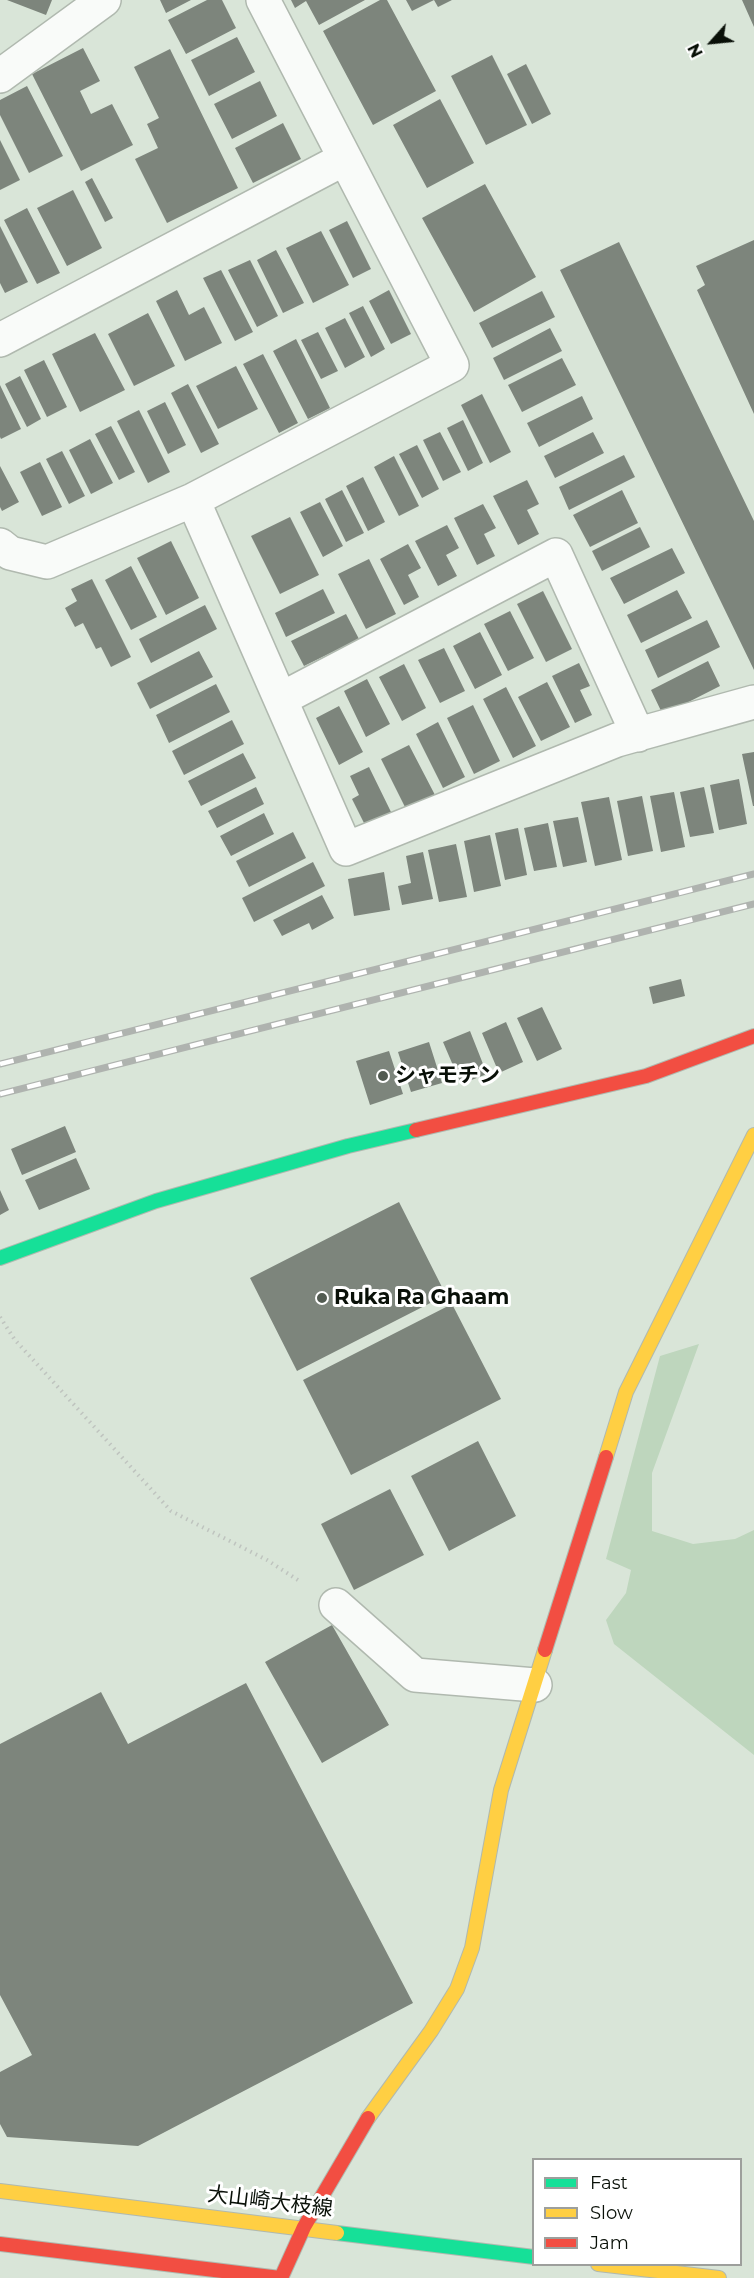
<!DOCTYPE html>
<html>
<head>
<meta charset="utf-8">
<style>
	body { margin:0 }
	#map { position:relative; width:754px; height:2278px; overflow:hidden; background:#d9e5d8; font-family:Montserrat,sans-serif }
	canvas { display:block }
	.legend { position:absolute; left:532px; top:2158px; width:210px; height:108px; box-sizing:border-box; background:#fff; border:2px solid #9d9f9c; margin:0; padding:8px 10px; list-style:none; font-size:18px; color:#091008 }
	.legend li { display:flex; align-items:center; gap:12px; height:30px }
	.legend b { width:30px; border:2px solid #9d9f9c }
	.north { position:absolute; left:682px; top:12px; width:60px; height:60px; -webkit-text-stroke:4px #fff; paint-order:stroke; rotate:243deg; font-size:16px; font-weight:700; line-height:24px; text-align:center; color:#091008 }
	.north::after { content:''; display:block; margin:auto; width:21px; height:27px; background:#091008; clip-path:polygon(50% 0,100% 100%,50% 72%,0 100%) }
</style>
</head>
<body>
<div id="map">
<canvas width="754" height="2278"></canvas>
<ul class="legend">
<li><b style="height:8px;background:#16e098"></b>Fast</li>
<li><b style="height:8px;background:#ffcf43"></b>Slow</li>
<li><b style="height:8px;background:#f24e42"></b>Jam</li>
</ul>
<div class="north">N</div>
</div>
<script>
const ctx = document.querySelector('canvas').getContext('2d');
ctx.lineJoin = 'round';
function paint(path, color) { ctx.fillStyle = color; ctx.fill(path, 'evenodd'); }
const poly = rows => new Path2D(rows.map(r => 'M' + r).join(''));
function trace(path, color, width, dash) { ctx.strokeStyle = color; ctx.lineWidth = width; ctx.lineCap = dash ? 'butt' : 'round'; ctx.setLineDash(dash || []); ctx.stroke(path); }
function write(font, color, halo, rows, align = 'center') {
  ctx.font = font + ' Montserrat,"Noto Sans JP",sans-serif'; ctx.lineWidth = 6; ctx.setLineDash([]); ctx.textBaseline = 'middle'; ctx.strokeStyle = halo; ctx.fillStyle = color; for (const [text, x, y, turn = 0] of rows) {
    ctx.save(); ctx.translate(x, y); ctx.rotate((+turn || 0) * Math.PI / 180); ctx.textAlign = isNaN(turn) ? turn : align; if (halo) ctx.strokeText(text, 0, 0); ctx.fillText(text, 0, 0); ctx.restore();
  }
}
paint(poly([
	[699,1344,652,1473,652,1531,693,1544,735,1539,754,1530,754,1755,614,1644,606,1620,626,1593,631,1570,606,1559,660,1356]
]), '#bed6bd');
paint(poly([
	[7,0,52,0,46,15],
	[160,0,191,0,166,13],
	[207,0,222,0,236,28,186,54,168,20],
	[291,0,365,0,319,25,306,1,295,8],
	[380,0,387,0,436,91,373,125,323,31],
	[406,0,434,0,412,11],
	[434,0,452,0,438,7],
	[742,0,754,0,754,27],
	[237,37,255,72,209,96,191,60],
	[83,48,100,81,80,91,91,114,112,104,133,145,81,171,32,74],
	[170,49,238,188,167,223,135,159,158,148,147,124,159,118,134,67],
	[492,55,527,125,486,145,451,76],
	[526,64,551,114,532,124,507,74],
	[260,81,277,116,232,139,214,104],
	[27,86,63,156,29,173,0,115,0,100],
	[440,99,474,163,427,188,393,125],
	[283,123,301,159,253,183,235,148],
	[0,140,20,180,0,190],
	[92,178,113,218,105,222,85,182],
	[485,184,536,277,474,312,422,218],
	[73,190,102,248,67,266,37,208],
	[27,208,60,273,37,284,4,220],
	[347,221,371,269,353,278,329,230],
	[0,226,28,282,5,293,0,283],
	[321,231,349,285,313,303,286,248],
	[754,240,754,414,697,290,705,285,696,266],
	[619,242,754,521,754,670,560,270],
	[276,250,304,303,283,313,257,260],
	[250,260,278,316,257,327,228,270],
	[221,270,253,332,235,341,203,278],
	[177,290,189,315,204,307,222,343,185,361,156,301],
	[389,290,411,334,391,344,369,301],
	[542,291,555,317,492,348,479,323],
	[363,306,385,349,371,357,349,313],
	[148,313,175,366,134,386,108,334],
	[345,318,365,357,345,368,325,328],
	[550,328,562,351,504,380,493,358],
	[318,332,338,371,321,379,301,340],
	[95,333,125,390,80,412,52,354],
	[296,339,330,408,308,419,273,351],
	[263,354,298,423,279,433,243,364],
	[562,358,576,385,522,412,508,385],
	[44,360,67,407,47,417,24,370],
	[236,366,258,409,218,429,196,386],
	[20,376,41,419,27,427,5,384],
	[188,384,219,444,201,453,171,393],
	[0,385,21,429,1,439,0,437],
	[482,394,511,452,490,463,461,405],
	[582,396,593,419,539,447,527,423],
	[165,402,186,445,168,454,147,411],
	[139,410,170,472,148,483,117,421],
	[463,420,483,463,468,471,447,428],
	[111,426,135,472,119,480,95,434],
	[440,432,461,472,443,481,423,440],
	[593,432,604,453,555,478,544,456],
	[90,439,113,483,91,494,69,450],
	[417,445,439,489,422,498,399,454],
	[62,451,85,496,69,504,46,459],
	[624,455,635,477,569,510,559,487],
	[394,456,419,506,399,516,374,467],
	[40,462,62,507,42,516,20,472],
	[0,466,19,502,2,511,0,507],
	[363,477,385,522,368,531,346,486],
	[527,480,539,504,527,510,539,534,518,545,493,496],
	[342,490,364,533,346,542,325,499],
	[622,490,638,523,590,547,573,515],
	[320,502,343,546,323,557,300,512],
	[483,504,496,528,484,534,495,556,477,565,454,518],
	[290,517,319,575,280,594,251,536],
	[447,525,459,548,446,555,457,576,438,586,415,541],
	[640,527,650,547,602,571,592,551],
	[171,541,199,598,166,615,137,558],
	[408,544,421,568,408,575,419,597,404,605,380,559],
	[672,548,685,573,624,604,610,578],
	[369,559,396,614,366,629,338,574],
	[131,566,157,617,131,630,105,580],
	[92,579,131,657,111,667,101,647,96,649,83,623,75,627,65,608,77,601,71,589],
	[323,589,335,613,286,637,275,613],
	[677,590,692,618,641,643,627,615],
	[543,591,572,649,546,662,517,604],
	[205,605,217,629,151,663,139,639],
	[510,611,534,658,508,671,484,624],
	[346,614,359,639,304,666,291,641],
	[707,620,720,647,658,678,645,650],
	[480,632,502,675,475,689,453,646],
	[444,648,465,691,440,703,418,660],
	[199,651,213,677,150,709,137,683],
	[708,661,720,686,663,715,651,690],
	[579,663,590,686,580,690,592,715,575,723,552,676],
	[404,664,426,708,402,721,379,677],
	[367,679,390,724,366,737,344,691],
	[547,682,570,727,541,741,518,697],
	[216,684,230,712,169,743,156,715],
	[506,687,536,746,513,758,483,699],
	[473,705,500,761,474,774,447,718],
	[339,706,363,752,339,765,316,718],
	[232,720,244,744,184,775,172,751],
	[438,722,465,777,443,788,416,734],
	[409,745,435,795,406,809,381,759],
	[754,752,754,806,753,806,742,754],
	[243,753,256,778,201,806,188,781],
	[369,767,392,814,366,827,352,799,359,795,350,776],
	[739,779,747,824,719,830,710,785],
	[256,787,264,804,217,828,208,811],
	[704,787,714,833,690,837,680,792],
	[674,792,685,847,661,852,650,796],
	[642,796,653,851,628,856,617,801],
	[609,797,622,860,595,866,581,802],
	[264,813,274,834,231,856,220,836],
	[578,817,587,862,563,867,553,821],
	[548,823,557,867,534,871,524,828],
	[518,828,527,875,505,880,495,833],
	[293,832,306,858,249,887,236,861],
	[490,835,501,886,474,892,464,841],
	[456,844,467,897,439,902,428,850],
	[423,852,433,899,402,905,398,886,411,883,406,856],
	[313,862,325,886,254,922,242,898],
	[384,872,390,910,354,916,348,879],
	[322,895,334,918,312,930,309,923,282,936,273,920],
	[681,979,685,996,653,1004,649,987],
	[542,1007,562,1049,537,1061,517,1018],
	[506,1022,523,1062,499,1073,482,1033],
	[470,1031,487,1074,461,1084,443,1042],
	[429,1042,442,1083,411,1092,398,1052],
	[389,1051,403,1094,370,1105,356,1061],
	[65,1126,76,1152,22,1175,11,1149],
	[76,1158,90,1189,39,1210,25,1180],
	[0,1190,9,1210,0,1215],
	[399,1202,446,1295,297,1371,250,1278],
	[452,1304,501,1399,351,1475,303,1380],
	[478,1441,516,1516,449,1551,411,1476],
	[390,1489,424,1555,354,1590,321,1524],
	[332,1625,389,1725,322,1763,265,1662],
	[246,1683,413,2003,138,2146,7,2137,0,2124,0,2072,32,2055,0,1995,0,1744,101,1692,128,1744]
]), '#7d857c');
const street = poly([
	[0,76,104,0],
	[0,340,344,159],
	[193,500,346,849,617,740,754,702],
	[0,545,10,553,47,562,193,500,452,365,263,0],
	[281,699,556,555,638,735],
	[336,1605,415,1675,535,1685]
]);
const fast = poly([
	[0,1258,156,1201,348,1146,416,1130],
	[337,2233,534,2257]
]);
const slow = poly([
	[606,1457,626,1392,754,1135],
	[368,2118,431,2031,457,1989,472,1948,501,1790,545,1650],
	[0,2191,337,2233],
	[598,2264,719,2278]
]);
const jam = poly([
	[416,1130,646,1076,754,1036],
	[545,1650,606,1457],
	[0,2244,280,2278],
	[281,2278,304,2227,368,2118]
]);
trace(street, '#b0b9af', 36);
trace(fast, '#b0b9af', 16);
trace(slow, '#b0b9af', 16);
trace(jam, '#b0b9af', 16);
trace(poly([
	[0,1317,15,1340,171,1511,267,1560,301,1582]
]), '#bfc4bf', 4, [1.5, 4.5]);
trace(street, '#f9fbf9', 33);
trace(fast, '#16e098', 14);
trace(slow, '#ffcf43', 14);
trace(jam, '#f24e42', 14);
const rail = poly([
	[0,1064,754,874],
	[0,1094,754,904]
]);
trace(rail, '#afb3af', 7);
trace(rail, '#fff', 4.5, [14]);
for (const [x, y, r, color] of [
	[383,1076,6,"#525b51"],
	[322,1298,6,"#525b51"]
]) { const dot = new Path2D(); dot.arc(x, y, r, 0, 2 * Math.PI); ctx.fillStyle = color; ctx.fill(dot); trace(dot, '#fff', 2); }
write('bold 21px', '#091008', '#fff', [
	["シャモチン",395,1076],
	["Ruka Ra Ghaam",334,1298]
], 'left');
write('21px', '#091008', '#fff', [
	["大山崎大枝線",270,2202,7]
]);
</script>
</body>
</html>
